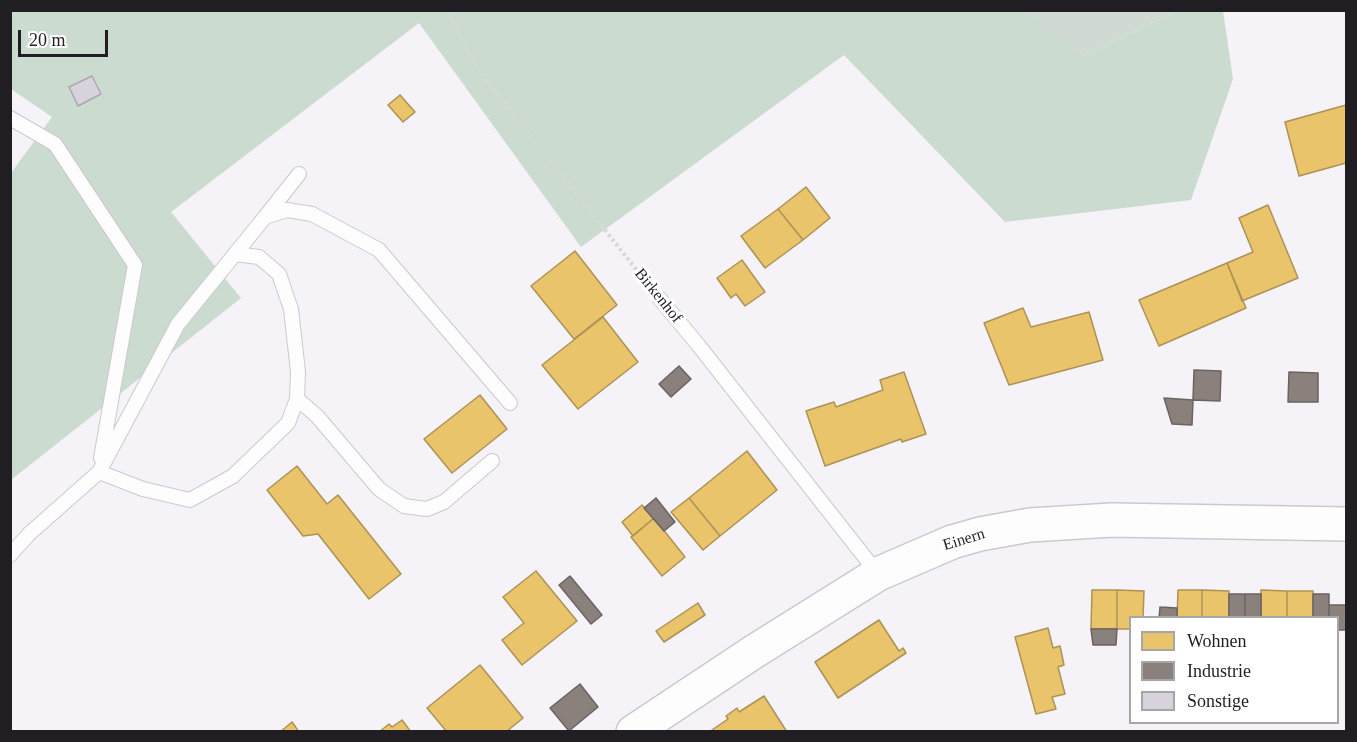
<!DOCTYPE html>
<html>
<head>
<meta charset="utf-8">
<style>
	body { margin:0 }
	#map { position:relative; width:1357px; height:742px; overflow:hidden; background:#f5f2f8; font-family:"Times New Roman",serif }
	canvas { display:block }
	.frame { position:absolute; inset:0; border:12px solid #211e23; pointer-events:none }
	.legend { position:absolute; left:1129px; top:616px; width:210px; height:108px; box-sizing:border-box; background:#fff; border:2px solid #a6a5a7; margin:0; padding:8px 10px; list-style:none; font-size:18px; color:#211e23 }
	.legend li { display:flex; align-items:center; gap:12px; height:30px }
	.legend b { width:30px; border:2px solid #a6a5a7 }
	.scale { position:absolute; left:18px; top:30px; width:90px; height:27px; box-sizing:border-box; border:3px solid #211e23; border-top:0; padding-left:8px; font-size:18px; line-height:21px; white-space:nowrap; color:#211e23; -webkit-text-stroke:4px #fff; paint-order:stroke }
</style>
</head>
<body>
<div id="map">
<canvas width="1357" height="742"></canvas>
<div class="frame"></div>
<ul class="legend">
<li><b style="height:16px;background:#e9c46a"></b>Wohnen</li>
<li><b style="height:16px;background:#8a817c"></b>Industrie</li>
<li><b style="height:16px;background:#d7d2db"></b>Sonstige</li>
</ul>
<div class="scale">20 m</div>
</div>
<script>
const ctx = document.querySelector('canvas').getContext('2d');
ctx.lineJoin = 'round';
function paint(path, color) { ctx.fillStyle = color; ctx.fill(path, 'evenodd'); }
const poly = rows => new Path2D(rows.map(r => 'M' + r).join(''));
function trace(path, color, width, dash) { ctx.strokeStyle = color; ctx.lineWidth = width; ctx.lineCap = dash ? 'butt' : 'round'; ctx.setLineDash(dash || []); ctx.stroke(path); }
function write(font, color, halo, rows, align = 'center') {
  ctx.font = font + ' "Times New Roman",serif'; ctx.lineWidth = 6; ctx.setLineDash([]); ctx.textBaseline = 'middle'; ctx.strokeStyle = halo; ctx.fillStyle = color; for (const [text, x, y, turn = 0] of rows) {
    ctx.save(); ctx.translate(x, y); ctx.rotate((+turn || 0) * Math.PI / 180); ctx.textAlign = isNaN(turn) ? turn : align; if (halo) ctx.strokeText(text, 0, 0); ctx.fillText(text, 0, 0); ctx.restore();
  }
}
paint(poly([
	[1024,11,1178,11,1083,56]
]), '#d0dad3');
paint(poly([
	[1024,10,1083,56,1178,11,1223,11,1233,79,1191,200,1005,222,844,55,581,247,419,23,171,212,241,298,11,480,11,173,52,117,11,89,11,11]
]), '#cbdbcf');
const homes = poly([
	[400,95,415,112,403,122,388,105,400,95],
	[1346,105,1346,163,1299,176,1285,122,1346,105],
	[806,187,830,218,803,240,778,209,806,187],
	[1268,205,1298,278,1242,301,1227,263,1253,252,1239,218,1268,205],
	[778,209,803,240,765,268,741,236,778,209],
	[575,251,617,305,574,339,531,286,575,251],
	[742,260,765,292,745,306,736,294,731,298,717,278,742,260],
	[1227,263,1246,308,1159,346,1139,300,1227,263],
	[1023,308,1031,327,1089,312,1103,360,1009,385,984,323,1023,308],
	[603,317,638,362,578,409,542,365,603,317],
	[904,372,926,434,902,442,901,439,825,466,806,411,834,402,836,407,883,390,880,380,904,372],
	[480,395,507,429,452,473,424,439,480,395],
	[747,451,777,490,720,536,689,498,747,451],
	[297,466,327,504,338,495,401,574,369,599,318,534,303,536,267,490,297,466],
	[689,498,720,536,703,550,671,512,689,498],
	[642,505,654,518,633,536,622,522,642,505],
	[654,518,685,557,662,576,631,537,654,518],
	[536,571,577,621,522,665,502,640,524,623,503,597,536,571],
	[1092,590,1117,590,1117,629,1091,629,1092,590],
	[1117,590,1144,591,1143,618,1130,618,1130,629,1117,629,1117,590],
	[1178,590,1202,590,1202,618,1177,618,1178,590],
	[1202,590,1229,591,1229,618,1202,618,1202,590],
	[1261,590,1287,591,1287,618,1261,618,1261,590],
	[1287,591,1313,591,1313,618,1287,618,1287,591],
	[698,603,705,615,664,642,656,631,698,603],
	[879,620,899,651,903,648,906,653,838,698,815,662,879,620],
	[1048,628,1053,648,1060,646,1064,665,1058,667,1065,694,1052,697,1056,709,1036,714,1015,637,1048,628],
	[480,665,523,718,506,732,447,732,427,708,480,665],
	[764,696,787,732,709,732,728,719,726,716,737,708,739,712,764,696],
	[402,720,411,732,379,732,389,724,392,727,402,720],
	[292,722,299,732,280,732,292,722]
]);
paint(homes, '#e9c46a');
trace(homes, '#ad9255', 1.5);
const industry = poly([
	[679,366,691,379,671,397,659,384,679,366],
	[1194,370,1221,371,1220,401,1193,400,1194,370],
	[1289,372,1318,373,1318,402,1288,402,1289,372],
	[1164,398,1193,400,1192,425,1172,424,1164,398],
	[656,498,675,522,664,531,644,508,656,498],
	[570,576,602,615,591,624,559,585,570,576],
	[1229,594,1245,594,1245,618,1229,618,1229,594],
	[1245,594,1261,594,1261,618,1245,618,1245,594],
	[1313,594,1329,594,1329,618,1313,618,1313,594],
	[1329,605,1346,605,1346,630,1338,630,1338,618,1329,618,1329,605],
	[1160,607,1177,608,1177,618,1159,618,1160,607],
	[1091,629,1117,629,1116,645,1093,645,1091,629],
	[580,684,598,707,569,731,550,708,580,684]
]);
paint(industry, '#8a817c');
trace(industry, '#6a6361', 1.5);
const building = poly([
	[92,76,101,94,78,106,69,87,92,76]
]);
paint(building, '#d7d2db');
trace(building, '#aba8ad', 1.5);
const service = poly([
	[10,118,55,144,135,265,101,458],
	[265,217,299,174],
	[235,254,265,217,287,210,312,214,379,250,510,403],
	[660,299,699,346,878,574],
	[297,399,317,416,379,489,404,506,427,509,444,502,492,461],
	[10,555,29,534,99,472,178,324,235,254,259,257,279,274,291,309,298,372,297,399,288,423,233,476,190,500,143,489,99,472]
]);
const secondary = poly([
	[633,732,755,651,878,574,952,542,980,534,1030,525,1112,520,1346,524]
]);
trace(service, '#ccc9ce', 16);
trace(secondary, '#ccc9ce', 36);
trace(poly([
	[451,10,451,16,478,69,646,282]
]), '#d8d7d9', 4, [3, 3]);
trace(service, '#fefdfe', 14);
trace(secondary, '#fefdfe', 33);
write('16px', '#211e23', '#fff', [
	["Birkenhof",658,296,51],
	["Einern",964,540,-17]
]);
</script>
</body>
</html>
